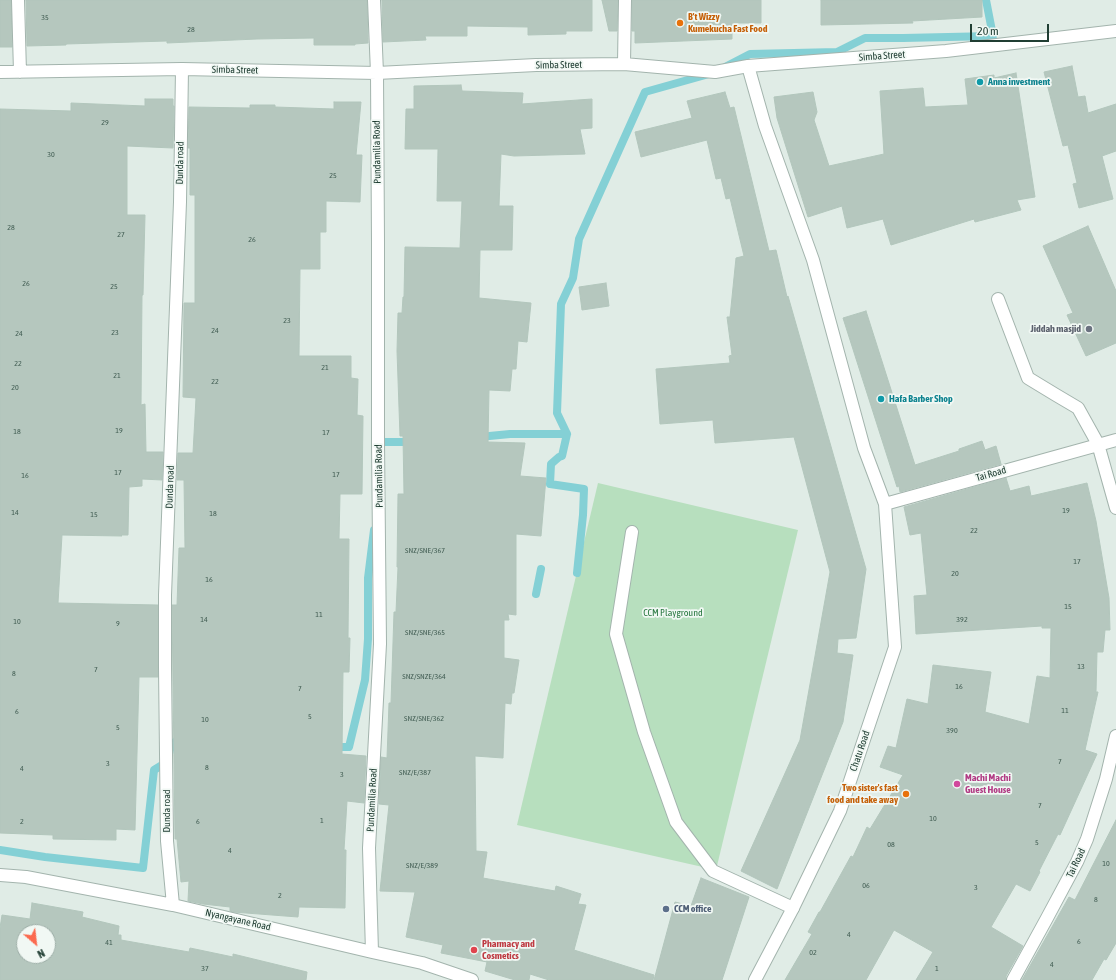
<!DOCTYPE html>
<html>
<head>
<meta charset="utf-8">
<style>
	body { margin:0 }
	#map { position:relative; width:1116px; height:980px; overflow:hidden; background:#e0ece6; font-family:"Asap Condensed",sans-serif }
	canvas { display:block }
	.north { position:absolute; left:16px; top:924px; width:40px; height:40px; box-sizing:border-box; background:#f1f8f4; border:1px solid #9daea7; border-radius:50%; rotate:152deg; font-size:11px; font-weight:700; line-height:16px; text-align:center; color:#203e33 }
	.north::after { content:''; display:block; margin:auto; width:14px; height:18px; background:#fb6a4f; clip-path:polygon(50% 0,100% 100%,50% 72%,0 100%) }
	.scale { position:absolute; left:970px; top:24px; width:79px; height:18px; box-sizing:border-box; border:2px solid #203e33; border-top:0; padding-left:5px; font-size:12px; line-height:14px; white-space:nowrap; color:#203e33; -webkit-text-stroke:3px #f1f8f4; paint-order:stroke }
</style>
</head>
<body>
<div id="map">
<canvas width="1116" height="980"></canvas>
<div class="north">N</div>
<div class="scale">20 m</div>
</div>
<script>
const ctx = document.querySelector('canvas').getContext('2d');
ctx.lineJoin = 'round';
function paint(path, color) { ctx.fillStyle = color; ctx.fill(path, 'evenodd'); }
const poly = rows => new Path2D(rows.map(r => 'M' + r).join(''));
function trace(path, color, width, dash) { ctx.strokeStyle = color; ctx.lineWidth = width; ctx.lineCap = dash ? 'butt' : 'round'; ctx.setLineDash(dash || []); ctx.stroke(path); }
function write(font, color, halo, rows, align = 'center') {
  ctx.font = font + ' "Asap Condensed",sans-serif'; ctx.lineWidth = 3.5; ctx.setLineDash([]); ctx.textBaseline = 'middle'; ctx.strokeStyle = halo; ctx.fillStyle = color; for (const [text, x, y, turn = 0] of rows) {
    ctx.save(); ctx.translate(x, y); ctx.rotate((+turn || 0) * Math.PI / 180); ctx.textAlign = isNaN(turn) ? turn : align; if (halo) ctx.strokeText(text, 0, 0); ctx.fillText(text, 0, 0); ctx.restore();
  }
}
paint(poly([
	[598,483,798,530,716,870,517,825]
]), '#b7dfbe');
trace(poly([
	[725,67,750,54,837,52,865,38,903,38,993,36,986,0],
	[567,434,557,413,561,304,573,278,579,239,645,92,709,74],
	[479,437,510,434,567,434,562,456,559,457,551,464,550,484,584,489,583,515,577,573],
	[378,442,413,442],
	[536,594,541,569],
	[332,747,349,747,365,680,368,639,368,578,374,530],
	[0,850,45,857,143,868,154,770,167,762,171,746,176,741,183,741]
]), '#84d0d5', 8);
const building = poly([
	[0,0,11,0,12,47,0,47,0,0],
	[26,0,367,0,368,43,355,44,355,45,314,45,314,38,257,39,167,43,167,41,66,44,66,45,27,46,26,0],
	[382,0,592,0,592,31,566,31,566,34,528,35,528,27,467,26,467,36,425,36,426,40,383,42,382,0],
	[602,0,618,0,617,31,609,31,602,0],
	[632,0,761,0,761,23,736,23,736,28,732,28,732,39,635,43,635,31,632,31,632,0],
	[821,0,982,0,982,17,912,21,913,23,821,25,821,0],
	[1072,66,1078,97,1085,96,1088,113,1116,104,1116,151,1102,156,1113,199,1079,208,1073,184,1077,183,1068,145,1063,146,1044,72,1072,66],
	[1016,73,1035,197,1017,200,1021,210,975,222,974,219,891,245,883,219,847,228,842,206,808,217,777,118,774,97,813,92,817,112,814,120,829,166,884,154,880,91,923,88,925,107,968,105,965,79,994,75,994,78,1016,73],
	[461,85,462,91,523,93,522,104,592,99,592,128,580,129,585,154,514,156,501,154,499,206,513,206,512,250,480,250,479,298,531,303,527,342,518,341,516,369,512,369,510,391,489,390,488,442,525,443,520,476,546,478,541,536,516,534,516,615,508,614,509,620,504,620,504,658,519,660,514,693,512,693,511,704,505,703,503,758,475,756,476,851,487,852,483,878,555,891,556,886,581,894,578,904,586,905,574,950,654,975,653,980,549,980,530,974,529,980,515,980,485,971,487,962,441,953,443,945,406,937,415,892,380,891,389,805,379,804,381,757,387,758,389,703,391,703,394,612,396,612,398,567,397,567,398,494,404,494,403,436,400,436,397,351,398,313,402,313,403,297,404,297,405,247,460,248,462,201,437,201,438,149,405,149,406,109,414,109,414,86,461,85],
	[725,92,730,108,734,107,769,251,776,250,787,297,788,296,866,569,856,638,838,639,837,653,853,655,843,722,777,889,741,871,800,740,830,572,794,437,715,443,713,420,660,424,656,369,730,363,729,356,732,355,727,317,730,317,736,258,744,256,730,198,726,199,721,178,716,179,707,140,641,157,635,132,692,118,687,101,725,92],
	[145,99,173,99,173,106,174,106,173,148,127,146,127,215,145,215,143,295,142,295,141,405,145,404,146,452,163,452,162,480,142,479,142,486,129,487,128,535,121,535,122,536,62,535,58,603,158,605,158,677,139,677,135,830,116,829,116,840,53,839,53,835,0,833,0,109,71,111,71,103,145,106,145,99],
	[334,102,361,102,356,155,362,155,360,202,326,201,326,232,320,232,320,269,300,269,299,356,351,356,351,378,358,379,357,415,363,416,362,494,340,494,339,539,349,539,348,638,350,638,349,672,343,672,342,754,366,756,364,803,347,801,344,850,346,850,345,908,299,907,298,917,233,912,230,911,230,907,203,904,188,901,189,881,181,882,177,839,175,839,172,605,177,605,179,548,185,548,184,480,177,480,178,453,193,453,196,398,183,397,184,303,195,303,195,195,190,195,190,148,188,148,189,107,250,108,250,105,275,105,275,107,334,109,334,102],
	[1088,226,1116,291,1116,343,1086,356,1067,315,1073,313,1043,246,1088,226],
	[606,283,609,306,582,310,579,287,606,283],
	[866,311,915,465,959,451,959,449,982,441,985,450,996,446,1001,464,900,492,899,486,897,487,843,318,866,311],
	[1006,478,1010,491,1029,486,1031,496,1087,483,1096,521,1109,598,1110,630,1105,630,1103,652,1097,652,1096,692,1098,692,1085,750,1097,754,1060,835,1058,834,1039,871,1040,872,1030,891,1016,884,991,927,1023,946,1006,976,1006,980,916,980,933,952,894,930,866,980,785,980,812,934,808,932,819,912,820,912,851,856,853,857,867,827,870,829,903,775,880,767,888,746,896,748,907,699,928,704,933,665,991,672,985,712,1029,724,1037,676,1050,678,1051,628,1042,628,1042,626,916,634,914,596,927,595,921,533,910,535,904,507,1006,478],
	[1116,820,1116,943,1106,960,1104,959,1092,980,1022,980,1069,897,1075,900,1116,820],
	[701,878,749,897,722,980,654,980,675,902,691,906,701,878],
	[32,903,83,912,82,917,119,926,118,935,121,935,121,940,189,952,190,948,233,957,233,954,307,972,306,980,0,980,0,928,2,915,30,919,32,903],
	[24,932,48,932,48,956,24,956,24,932]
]);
paint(building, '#b5c7be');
trace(building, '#b2c6bc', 1);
const service = poly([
	[998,299,1028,378,1056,395,1078,408,1098,444],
	[632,532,616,634,644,732,676,822,713,871,793,908]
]);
const minor = poly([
	[18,0,20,72],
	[624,64,625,0],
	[748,66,765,126,813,260,864,448,885,504,895,647,840,811,793,908,755,980],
	[0,72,182,69,377,73,536,65,624,64,715,72,748,66,946,51,1116,31],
	[1098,444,1116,508],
	[885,504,1116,440],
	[0,875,26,877,173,905,372,952,422,963,472,980],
	[173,905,167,841,165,667,165,595,180,202,182,69],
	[372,952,369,848,380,644,378,442,378,242,377,73,374,0],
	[1013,980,1047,918,1077,862,1087,839,1106,779,1116,736]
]);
trace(service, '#a3b4ad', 14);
trace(minor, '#a3b4ad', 14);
trace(service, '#fff', 12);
trace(minor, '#fff', 12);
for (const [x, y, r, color] of [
	[680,23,4,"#e8710a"],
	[980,82,4,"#0f9aa8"],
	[1089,329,4,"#6b7280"],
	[881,399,4,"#0f9aa8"],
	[957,784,4,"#d1479c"],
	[906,794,4,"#e8710a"],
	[666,909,4,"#5c6f8a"],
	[474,950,4,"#e0444e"]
]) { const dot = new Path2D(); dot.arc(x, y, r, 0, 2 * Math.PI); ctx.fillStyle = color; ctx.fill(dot); trace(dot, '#f1f8f4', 1.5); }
write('8px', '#456056', null, [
	["35",45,17],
	["28",191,29],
	["29",105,122],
	["30",51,154],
	["25",333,175],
	["28",11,227],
	["27",121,234],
	["26",252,239],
	["26",26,283],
	["25",114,286],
	["23",287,320],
	["24",215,330],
	["23",115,332],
	["24",19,333],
	["22",18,363],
	["21",325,367],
	["21",117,375],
	["22",215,381],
	["20",15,387],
	["19",119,430],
	["18",17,431],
	["17",326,432],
	["17",118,472],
	["17",336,474],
	["16",25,475],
	["19",1066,510],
	["14",15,512],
	["18",213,513],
	["15",94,514],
	["22",974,530],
	["SNZ/SNE/367",425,550],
	["17",1077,561],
	["20",955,573],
	["16",209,579],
	["15",1068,606],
	["11",319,614],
	["14",204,619],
	["392",962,619],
	["10",17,621],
	["9",118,623],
	["SNZ/SNE/365",425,632],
	["13",1081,666],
	["7",96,669],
	["8",14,673],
	["SNZ/SNZE/364",424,676],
	["16",959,686],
	["7",300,688],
	["11",1065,710],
	["6",17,711],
	["5",310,716],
	["SNZ/SNE/362",424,718],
	["10",205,719],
	["5",118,727],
	["390",952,730],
	["7",1060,761],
	["3",108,763],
	["8",207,767],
	["4",22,768],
	["SNZ/E/387",415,772],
	["3",342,774],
	["7",1040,805],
	["10",933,818],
	["1",322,820],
	["2",22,821],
	["6",198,821],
	["5",1037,842],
	["08",891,844],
	["4",230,850],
	["10",1106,863],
	["SNZ/E/389",422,865],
	["06",866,885],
	["3",976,887],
	["2",280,895],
	["8",1096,899],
	["4",849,934],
	["6",1079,941],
	["41",109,942],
	["02",813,952],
	["4",1052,964],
	["37",205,968],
	["1",937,968]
]);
write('bold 10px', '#c56008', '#f1f8f4', [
	["B't Wizzy",688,17],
	["Kumekucha Fast Food",688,29],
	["Two sister's fast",898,788,"right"],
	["food and take away",898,800,"right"]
], 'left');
write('10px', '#203e33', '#f1f8f4', [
	["Simba Street",882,56,-4],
	["Simba Street",559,65,-1],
	["Simba Street",235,70,1],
	["Pundamilia Road",377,152,-91],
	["Dunda road",180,163,-89],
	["Tai Road",991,474,-16],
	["Pundamilia Road",379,476,-91],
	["Dunda road",170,487,-88],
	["Chatu Road",860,751,-71],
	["Pundamilia Road",372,800,-87],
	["Dunda road",167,811,-90],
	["Tai Road",1076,863,-65],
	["Nyangayane Road",238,920,13]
]);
write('bold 10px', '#0d838f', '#f1f8f4', [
	["Anna investment",988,82],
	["Hafa Barber Shop",889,399]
], 'left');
write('bold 10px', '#5b616d', '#f1f8f4', [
	["Jiddah masjid",1081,329]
], 'right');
write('10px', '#27773f', '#f1f8f4', [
	["CCM Playground",673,613]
]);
write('bold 10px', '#b23c85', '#f1f8f4', [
	["Machi Machi",965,778],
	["Guest House",965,790]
], 'left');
write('bold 10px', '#4e5e75', '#f1f8f4', [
	["CCM office",674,909]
], 'left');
write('bold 10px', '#be3a42', '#f1f8f4', [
	["Pharmacy and",482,944],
	["Cosmetics",482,956]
], 'left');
</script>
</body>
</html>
